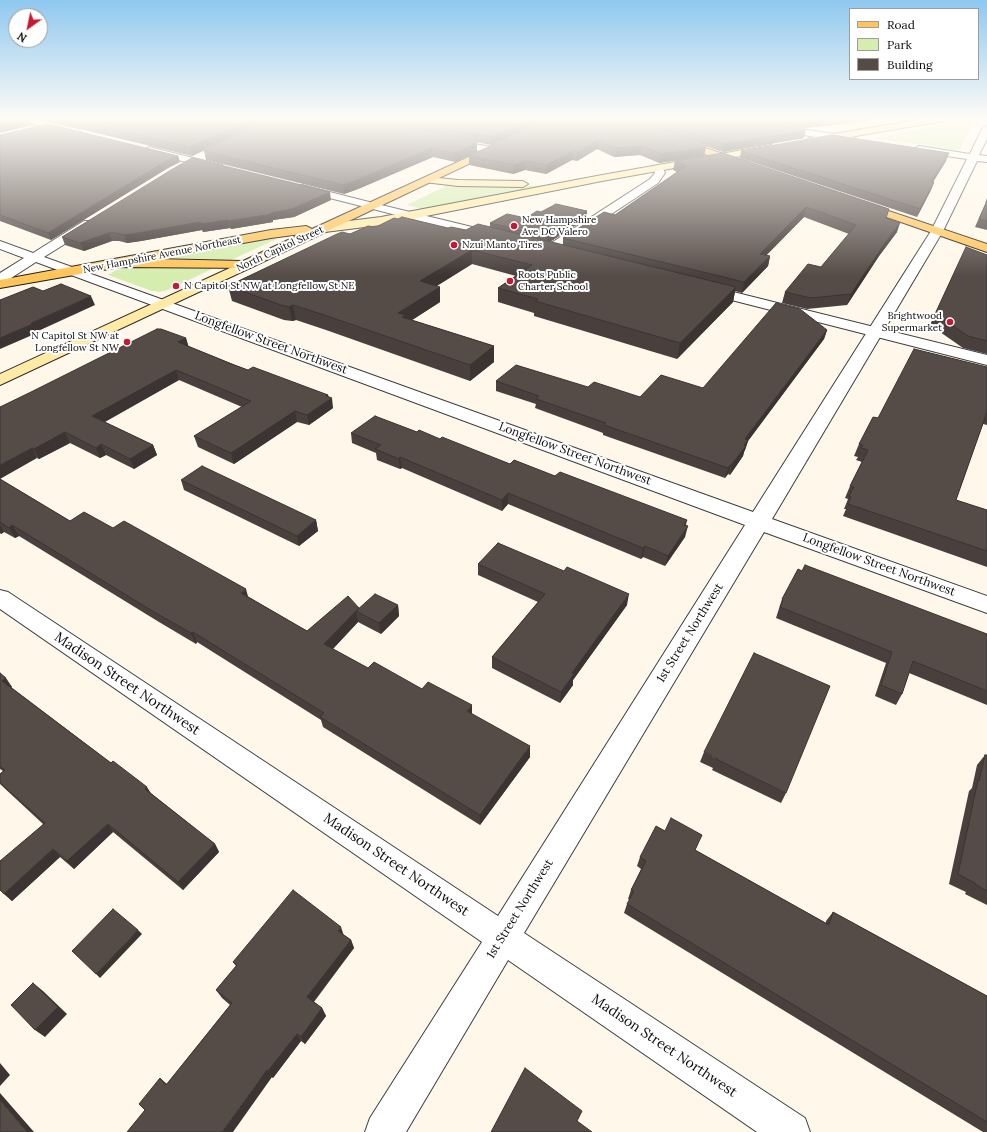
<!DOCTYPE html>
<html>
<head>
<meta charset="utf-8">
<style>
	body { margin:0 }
	#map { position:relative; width:987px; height:1132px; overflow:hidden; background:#fff8ea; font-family:Lora,serif }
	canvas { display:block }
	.legend { position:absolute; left:849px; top:8px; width:130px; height:72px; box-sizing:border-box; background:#fff; border:1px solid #9d9d9d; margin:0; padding:5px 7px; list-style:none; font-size:12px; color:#0b0b0b }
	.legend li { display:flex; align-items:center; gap:8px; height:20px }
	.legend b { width:20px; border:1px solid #9d9d9d }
	.north { position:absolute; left:8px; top:8px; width:40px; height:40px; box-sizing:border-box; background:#fff; border:1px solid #9d9d9d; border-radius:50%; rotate:213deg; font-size:11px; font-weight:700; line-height:16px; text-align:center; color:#0b0b0b }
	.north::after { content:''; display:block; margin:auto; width:14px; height:18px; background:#c71833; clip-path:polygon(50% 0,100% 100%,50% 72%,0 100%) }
</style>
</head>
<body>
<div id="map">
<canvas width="987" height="1132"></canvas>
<ul class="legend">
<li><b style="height:5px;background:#ffc55a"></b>Road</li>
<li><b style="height:11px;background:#d6edb0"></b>Park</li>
<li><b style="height:11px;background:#554b47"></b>Building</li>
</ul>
<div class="north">N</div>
</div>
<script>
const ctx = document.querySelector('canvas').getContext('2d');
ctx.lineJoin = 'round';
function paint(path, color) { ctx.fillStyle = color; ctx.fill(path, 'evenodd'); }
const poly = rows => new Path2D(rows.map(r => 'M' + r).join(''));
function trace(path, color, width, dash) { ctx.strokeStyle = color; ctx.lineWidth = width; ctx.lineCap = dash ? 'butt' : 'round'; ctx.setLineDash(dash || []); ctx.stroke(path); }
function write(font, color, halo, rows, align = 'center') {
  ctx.font = font + ' Lora,serif'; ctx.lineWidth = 4; ctx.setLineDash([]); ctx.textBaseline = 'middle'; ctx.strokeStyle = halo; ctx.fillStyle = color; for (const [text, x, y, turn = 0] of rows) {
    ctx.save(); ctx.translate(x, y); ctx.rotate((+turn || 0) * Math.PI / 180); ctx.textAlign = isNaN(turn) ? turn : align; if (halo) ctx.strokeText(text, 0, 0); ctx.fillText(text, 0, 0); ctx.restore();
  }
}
paint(poly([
	[975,120,959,151,872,138],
	[554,185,423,209,407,205,446,186,484,187],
	[271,238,277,239,231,260,161,258],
	[144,267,209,267,212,269,168,290,159,292,152,291,108,275,116,270]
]), '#d6edb0');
const minor = poly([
	[16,118,30,118,78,129,80,131,75,134,17,120,16,118],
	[776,125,853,137,858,140,853,143,773,130,771,128,776,125],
	[987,126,987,139,979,155,987,156,987,162,977,161,943,231,772,519,987,596,987,613,764,532,524,933,805,1118,810,1132,757,1132,508,960,406,1132,365,1132,370,1118,482,942,0,609,0,590,8,592,498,916,745,525,36,262,5,282,0,283,0,273,24,258,0,249,0,241,33,253,84,221,92,221,94,224,92,227,44,257,753,512,931,231,967,159,919,152,914,149,919,146,970,154,982,129,987,126],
	[447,139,491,147,496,150,491,153,444,144,442,142,444,140,447,139],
	[149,147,222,165,223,167,218,170,146,152,144,150,149,147],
	[658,165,662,166,665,173,658,183,553,253,545,253,543,250,545,247,650,179,655,173,653,168,658,165],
	[302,185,377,204,379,206,377,208,373,209,298,190,297,188,302,185]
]);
const tertiary = poly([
	[373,203,501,234,503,237,501,240,497,241,369,208,367,206,369,204,373,203],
	[705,285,987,355,987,365,700,292,698,289,700,286,705,285]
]);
const secondary = poly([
	[929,118,947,118,943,121,809,144,804,141,809,138,929,118],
	[771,145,776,148,774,150,602,181,381,225,325,232,321,231,319,228,321,225,325,224,381,217,602,175,771,145],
	[428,177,458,180,523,181,528,184,523,187,458,186,424,182,423,180,424,178,428,177],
	[245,261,250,262,252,265,250,268,0,385,0,374,245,261]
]);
const primary = poly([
	[678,139,748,162,749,164,744,167,740,166,675,144,673,142,678,139],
	[497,144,502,147,500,149,250,268,120,267,0,288,0,280,271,230,306,226,312,229,497,144],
	[301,234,243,261,154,259,271,238,301,234],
	[859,201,987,244,987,252,855,206,853,204,855,202,859,201]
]);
trace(minor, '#3e3e3e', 2);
trace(tertiary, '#3e3e3e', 2);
trace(secondary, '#2d2d2d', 2);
trace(primary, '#1c1c1c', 2);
paint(minor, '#fff');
paint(tertiary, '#fff');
paint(secondary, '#ffeba5');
paint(primary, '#ffc55a');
paint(poly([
	[34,118,273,118,192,156],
	[344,118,551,118,491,145],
	[551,118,704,156,659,163,640,155,614,157,597,149,577,161,572,160,546,174,525,170,513,174,469,165,469,156],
	[621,118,728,118,804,138,723,152],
	[729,118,880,118,842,124,803,128],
	[0,135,178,156,180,162,168,168,51,240,0,221],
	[477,143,477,152,455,162,433,157,358,189,344,194,206,160,204,151],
	[741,151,946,161,933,182,934,182,931,190,917,217,740,158],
	[675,161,886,218,897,232,879,256,847,305,807,309,782,303,785,292,821,267,849,234,804,217,766,255,770,256,768,266,742,293,735,291,733,302,677,359,534,316,534,313,498,302,498,288,516,276,472,264,436,286,440,302,412,320,494,346,494,362,470,381,326,330,296,320,292,321,284,320,232,301,228,286,350,234,376,227,448,228,466,230,490,227,490,223,526,218,541,212,587,211,587,218,550,242,563,245,563,238,615,215,677,172,673,170],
	[987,198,987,230,975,227,986,202,985,203],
	[331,200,294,217,273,220,273,222,231,229,230,228,203,232,202,230,141,241,127,243,119,241,112,241,84,251,65,245,62,237],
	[987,255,987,354,963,348,930,325,935,314],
	[827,330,824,339,748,441,745,450,744,452,743,456,730,475,728,474,725,478,603,435,603,433,535,408,536,404,496,391,496,381,588,387,640,397,703,388],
	[186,338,188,346,248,370,328,395,333,408,309,425,297,422,234,464,198,447,194,436,242,407,179,380,105,422,153,445,157,455,134,469,106,455,100,458,70,443,39,459,37,458,0,407],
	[987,367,987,425,983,424,956,500,987,510,987,567,843,516,846,509,844,509,848,499,845,498,850,486,862,462,856,460,858,457,854,456,859,444,878,418],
	[417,432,440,439,510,464,555,476,687,520,686,525,685,537,665,566,643,557,641,559,508,504,502,511,402,468,400,469,377,460,376,453,352,443,351,433],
	[0,479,70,521,113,528,249,597,307,631,360,608,398,605,399,616,381,634,358,622,333,649,368,668,422,689,472,714,530,757,480,825,323,727,321,720,197,642,196,644,159,622,19,536,15,538,4,532,1,534,0,533],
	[181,480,316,520,318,531,299,546,184,490],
	[478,564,627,605,573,680,573,685,560,703,492,668,492,657,538,602,478,575],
	[782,599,987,634,987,705,909,673,902,694,896,705,875,696,886,663,776,618],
	[0,673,12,687,11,687,152,794,215,844,219,852,183,890,113,832,74,869,60,857,12,901,0,890,43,824,0,784,0,774,3,771,0,769],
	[704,752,786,793,781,803,712,770,713,768,700,762],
	[985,755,987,755,987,905,965,894,966,892,949,884,969,791,972,788,977,765],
	[665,831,698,844,695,850,826,923,826,921,833,912,987,996,987,1132,983,1132,624,913,627,904,630,900,628,899,631,890,641,869,637,866,640,857],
	[344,935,351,940,354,948,314,1002,322,1008,326,1016,305,1044,301,1041,273,1078,272,1077,145,1110,160,1078,167,1084,230,1005,222,998,216,990,236,966,233,962]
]), '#49403d');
paint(poly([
	[254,118,273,118,192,156,190,147],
	[533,118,551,118,491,145,491,137],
	[826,118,880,118,842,124,803,128,805,120],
	[30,119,33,125,0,133,0,127],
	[806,130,804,138,723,152,725,144],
	[598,140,597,149,577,161,577,152],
	[477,143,477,152,455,162,455,153],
	[642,146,640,155,614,157,615,148],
	[706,147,704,156,659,163,661,154],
	[432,148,433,157,358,189,344,194,343,185],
	[573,151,572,160,546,174,547,165],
	[949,153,946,161,928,190,931,182],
	[178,156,180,162,168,168,51,240,48,233,166,161],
	[526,161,525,170,513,174,514,165],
	[934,182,931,190,917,217,920,209],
	[330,192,331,200,294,217,273,220,273,222,231,229,229,221,271,213],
	[806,207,804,217,758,264,760,254],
	[587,211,587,218,546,244,547,237],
	[228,220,230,228,203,232,201,224],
	[200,222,202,230,141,241,127,243,124,235],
	[900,223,897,232,879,256,847,305,851,294,883,246],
	[109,233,112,241,84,251,80,243],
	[472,250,472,264,421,296,420,281],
	[770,256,768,266,742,293,744,282],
	[440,287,440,302,406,324,398,313],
	[736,287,733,302,677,359,680,343],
	[91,296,95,305,36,332,37,333,0,349,0,338,31,323],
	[293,305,296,320,292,321,289,307],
	[827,330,824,339,748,441,745,450,744,452,743,456,730,475,732,464,745,439],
	[186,338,189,348,178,342],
	[494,346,494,362,470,381,470,365],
	[176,370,179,380,97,426,92,416],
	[328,395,329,400,332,398,333,408,309,425,307,415],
	[295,411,297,422,234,464,231,453],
	[65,432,70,443,39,459,34,449],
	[101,444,106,455,100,458,96,448],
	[153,445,157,455,134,469,130,459],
	[32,448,37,458,0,479,0,465],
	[400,457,402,468,400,469,399,459],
	[731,464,728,474,725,478,728,468],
	[508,493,508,504,502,511,502,500],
	[316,520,318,531,299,546,297,536],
	[0,525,4,532,1,534,0,532],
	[12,525,19,536,15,538,9,528],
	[688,526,685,537,665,566,668,556],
	[645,546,643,557,641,559,643,548],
	[246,589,249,600,241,593],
	[629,594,627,605,573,680,573,685,560,703,561,692,572,673],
	[398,605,399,616,381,634,379,623],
	[356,611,358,622,327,655,324,644],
	[193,632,197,642,196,644,191,633],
	[6,678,12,687,8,689,2,681],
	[472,705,472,715,467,711],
	[530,746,530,757,480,825,480,815],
	[147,787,152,795,145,789],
	[108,824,113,832,74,869,67,861],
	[215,844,219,852,183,890,178,882],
	[53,849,60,857,12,901,4,894],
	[341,927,344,936,338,931],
	[138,930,142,934,100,978,96,974],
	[351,940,354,948,311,1004,307,997],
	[33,983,43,991,67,1014,45,1037,35,1030],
	[322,1008,326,1016,305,1044,301,1037],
	[297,1034,301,1041,273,1078,268,1071],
	[0,1063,10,1075,0,1086],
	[267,1070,272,1077,233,1132,222,1132],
	[0,1093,34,1132,27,1132,0,1100]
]), '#3c3432');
const building = poly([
	[0,118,23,118,30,119,0,127,0,118],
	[65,118,254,118,190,147,65,118],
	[274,118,342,118,477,143,455,153,432,148,357,180,343,185,204,151,274,118],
	[387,118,533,118,491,137,387,118],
	[551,118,620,118,706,147,661,154,642,146,615,148,598,140,577,152,573,151,547,165,526,161,514,165,469,156,551,118],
	[646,118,728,118,806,130,725,144,646,118],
	[788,118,826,118,805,120,788,118],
	[48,124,178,156,166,161,48,233,0,215,0,135,48,124],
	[832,135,949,153,931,182,934,182,920,209,741,151,832,135],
	[723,153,889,209,886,218,900,223,883,246,851,294,811,298,785,292,808,264,821,267,856,225,806,207,760,254,770,256,744,282,563,238,604,212,615,215,686,166,675,161,723,153],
	[192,158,330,192,292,209,271,213,272,214,229,221,228,220,201,224,200,222,138,233,124,235,116,233,109,233,80,243,62,237,176,167,192,158],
	[987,201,987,221,979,219,987,201],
	[556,204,587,211,547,237,490,223,507,214,526,218,537,211,541,212,556,204],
	[402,217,448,228,451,227,466,230,478,224,736,287,680,343,535,301,538,299,498,288,532,265,472,250,420,281,440,287,398,313,406,315,402,317,494,346,470,365,324,315,293,305,289,307,281,305,228,286,337,234,342,232,350,234,368,226,376,227,394,218,398,219,402,217],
	[966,247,987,255,987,341,968,336,935,314,966,247],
	[61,284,91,296,31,323,33,324,0,338,0,300,33,287,43,291,61,284],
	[776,303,800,309,827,330,745,439,748,440,744,445,746,446,732,464,731,464,728,468,604,425,606,423,536,399,539,396,496,381,516,365,588,387,594,382,640,397,661,375,703,388,776,303],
	[157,329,161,329,186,338,178,342,234,365,248,370,253,367,328,395,326,396,332,398,307,415,295,411,231,453,194,436,251,401,176,370,92,416,153,445,130,459,101,444,96,448,65,432,34,449,32,448,0,465,0,407,31,392,157,329],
	[914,349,987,367,987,412,956,500,987,510,987,551,848,504,851,497,849,496,854,487,850,486,868,450,861,448,863,445,859,444,873,417,878,418,914,349],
	[375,416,417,432,419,430,440,439,442,437,510,464,514,460,555,476,560,472,687,520,684,525,688,526,668,556,645,546,643,548,508,493,502,500,400,457,399,459,375,449,381,445,351,433,375,416],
	[202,466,316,520,297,536,181,480,202,466],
	[0,479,70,521,84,512,113,528,124,521,246,589,241,593,307,631,348,596,359,608,324,644,368,668,374,662,422,689,428,682,472,705,467,711,530,746,480,815,320,717,324,713,193,632,191,633,154,612,12,525,9,528,0,522,0,479],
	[498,543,564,571,567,567,629,594,572,673,574,674,561,692,492,657,545,594,478,564,498,543],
	[805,565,987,634,987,691,913,661,902,694,881,685,892,652,780,607,783,600,782,599,798,569,802,571,805,565],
	[375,594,398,605,379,623,356,611,375,594],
	[754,653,830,686,786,793,716,759,717,758,704,752,754,653],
	[0,673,6,678,2,681,111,763,113,761,147,787,145,789,215,844,178,882,108,824,67,861,53,849,4,894,0,890,0,861,45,823,0,783,0,774,5,770,0,766,0,673],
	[985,755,987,755,987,891,975,884,975,883,958,874,978,780,979,781,985,755],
	[671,818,702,835,695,850,829,925,833,912,987,996,987,1122,627,904,634,891,631,890,646,861,640,857,656,826,665,831,671,818],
	[293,890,341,927,338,931,351,940,307,997,322,1008,301,1037,297,1034,268,1071,267,1070,222,1132,127,1132,145,1110,139,1104,160,1078,166,1085,232,1003,216,990,237,965,233,962,293,890],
	[113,909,138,930,96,974,72,951,113,909],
	[33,983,58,1007,35,1030,11,1005,33,983],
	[525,1068,582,1111,577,1121,592,1132,491,1132,525,1068],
	[0,1100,27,1132,0,1132,0,1100]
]);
paint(building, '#554b47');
trace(building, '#3c3432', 1);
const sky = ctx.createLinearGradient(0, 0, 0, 276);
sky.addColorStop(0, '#8fc8f0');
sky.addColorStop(0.43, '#fffcf6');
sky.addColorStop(1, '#fffcf600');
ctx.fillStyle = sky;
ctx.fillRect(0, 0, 987, 276);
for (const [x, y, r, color] of [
	[514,226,4,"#c71833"],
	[454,245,4,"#c71833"],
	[510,281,4,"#c71833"],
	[176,286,4,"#c71833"],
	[950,322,4,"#c71833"],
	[127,342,4,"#c71833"]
]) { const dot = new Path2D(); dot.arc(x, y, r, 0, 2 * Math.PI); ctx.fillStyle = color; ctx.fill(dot); trace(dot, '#fff', 1.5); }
write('10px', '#0b0b0b', '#fff', [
	["New Hampshire",522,220],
	["Ave DC Valero",522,232],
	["Nzui Manto Tires",462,245],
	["Roots Public",518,275],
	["Charter School",518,287],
	["N Capitol St NW at Longfellow St NE",184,286],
	["Brightwood",942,316,"right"],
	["Supermarket",942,328,"right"],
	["N Capitol St NW at",119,336,"right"],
	["Longfellow St NW",119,348,"right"]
], 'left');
write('10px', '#0b0b0b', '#fff', [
	["North Capitol Street",280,249,-25],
	["New Hampshire Avenue Northeast",162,255,-11]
]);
write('12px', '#0b0b0b', '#fff', [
	["Longfellow Street Northwest",271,343,20],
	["Longfellow Street Northwest",575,454,20],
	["Longfellow Street Northwest",879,565,20],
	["1st Street Northwest",690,633,-58],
	["1st Street Northwest",520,909,-58]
]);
write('14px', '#0b0b0b', '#fff', [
	["Madison Street Northwest",127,684,34],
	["Madison Street Northwest",396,865,34],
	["Madison Street Northwest",664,1046,34]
]);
</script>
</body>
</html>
